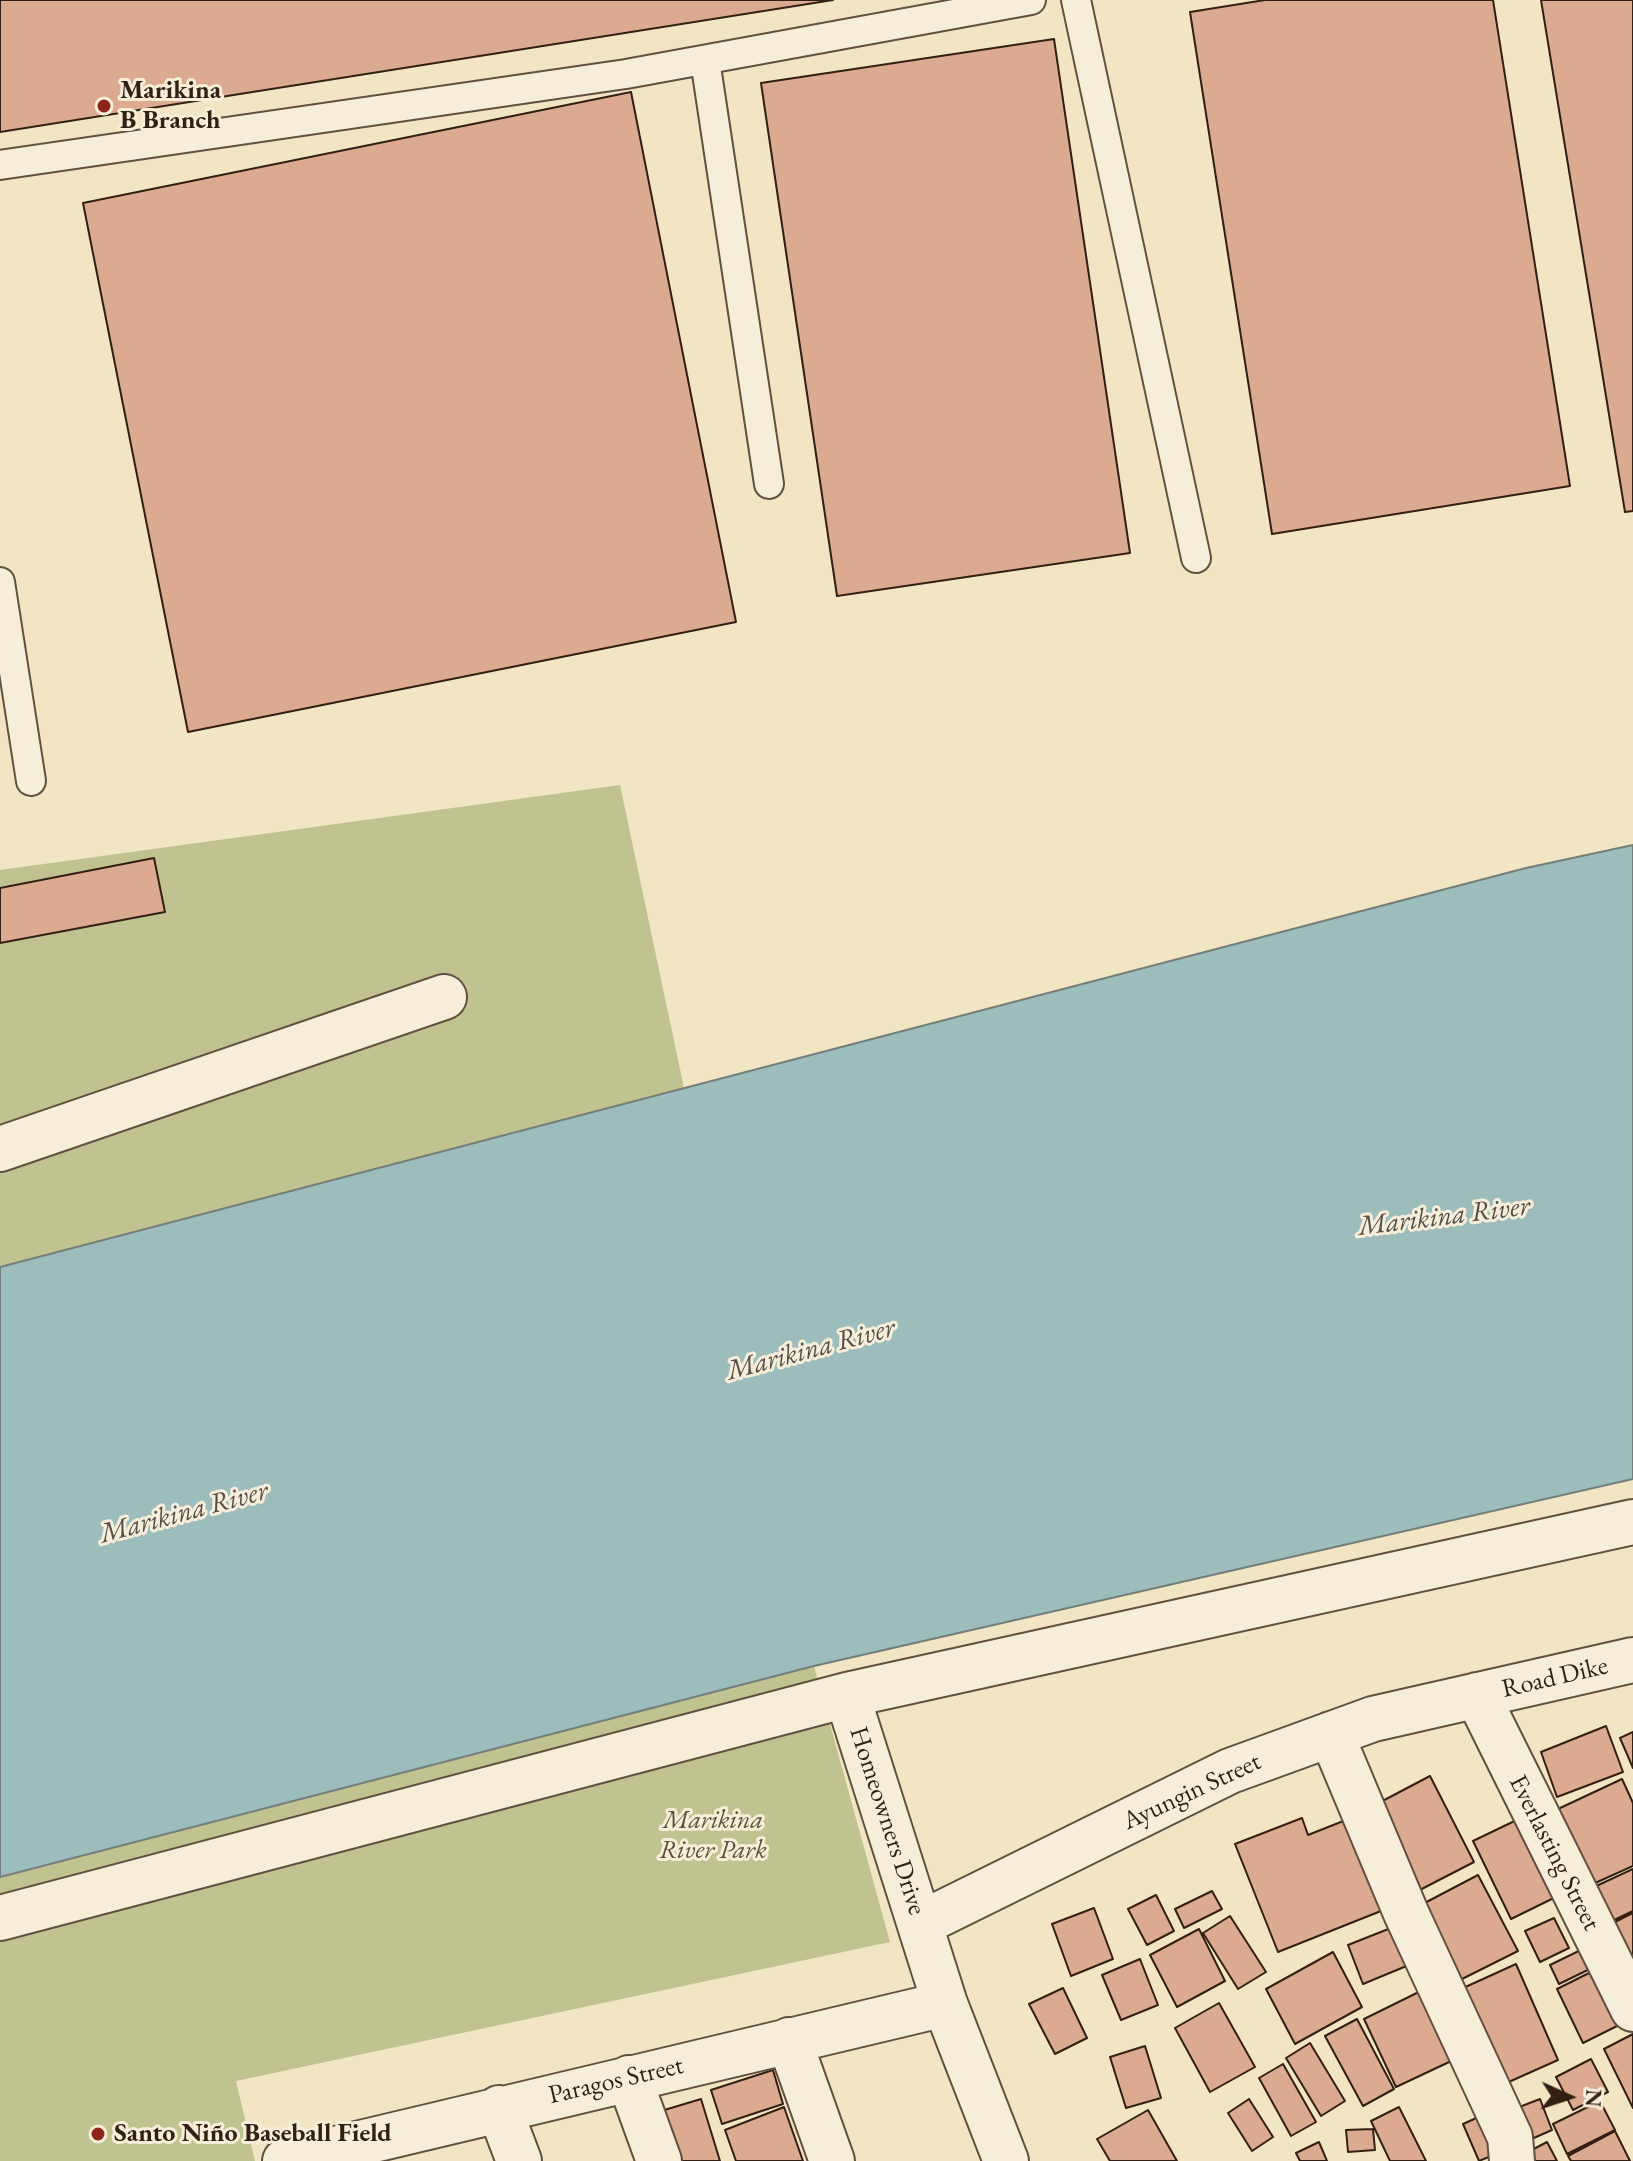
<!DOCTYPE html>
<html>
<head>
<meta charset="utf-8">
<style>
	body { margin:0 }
	#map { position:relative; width:1633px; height:2161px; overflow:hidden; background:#f2e5c4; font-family:"EB Garamond",serif }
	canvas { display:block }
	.north { position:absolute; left:1529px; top:2057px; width:80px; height:80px; -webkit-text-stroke:6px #f7eed9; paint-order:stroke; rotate:93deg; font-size:22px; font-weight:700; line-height:32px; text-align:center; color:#331f14 }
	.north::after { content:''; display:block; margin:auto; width:28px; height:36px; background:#331f14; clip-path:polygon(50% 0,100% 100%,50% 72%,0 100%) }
</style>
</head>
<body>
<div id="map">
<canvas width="1633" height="2161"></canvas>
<div class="north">N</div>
</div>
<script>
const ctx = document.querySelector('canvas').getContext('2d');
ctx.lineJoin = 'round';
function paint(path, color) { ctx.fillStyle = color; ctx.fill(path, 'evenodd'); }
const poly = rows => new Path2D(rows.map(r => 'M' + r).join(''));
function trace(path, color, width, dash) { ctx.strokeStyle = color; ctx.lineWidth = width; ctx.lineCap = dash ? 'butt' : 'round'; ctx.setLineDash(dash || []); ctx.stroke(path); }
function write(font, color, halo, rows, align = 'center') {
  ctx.font = font + ' "EB Garamond",serif'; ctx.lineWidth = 6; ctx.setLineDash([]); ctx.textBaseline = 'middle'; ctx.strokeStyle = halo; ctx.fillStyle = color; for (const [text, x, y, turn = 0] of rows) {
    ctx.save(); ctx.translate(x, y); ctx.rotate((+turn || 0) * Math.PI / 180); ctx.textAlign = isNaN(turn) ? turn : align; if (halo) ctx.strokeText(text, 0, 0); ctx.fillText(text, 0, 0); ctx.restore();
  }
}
paint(poly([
	[620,785,684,1088,0,1267,0,870],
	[814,1666,890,1942,236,2081,255,2161,0,2161,0,1877]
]), '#c0c390');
const water = poly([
	[1633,845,1633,1479,814,1666,0,1877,0,1267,1526,868,1633,845]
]);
paint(water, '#9dbdbc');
trace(water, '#737e79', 2);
const building = poly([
	[0,0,833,0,0,132,0,0],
	[1265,0,1493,0,1570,486,1272,534,1190,12,1265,0],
	[1541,0,1633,0,1633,511,1625,512,1541,0],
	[1054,39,1130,553,837,596,761,83,1054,39],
	[631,92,736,622,188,732,83,203,631,92],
	[154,858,165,912,0,943,0,888,154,858],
	[1606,1726,1623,1772,1557,1797,1541,1752,1606,1726],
	[1633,1732,1633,1768,1620,1738,1633,1732],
	[1430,1776,1474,1862,1414,1893,1371,1807,1430,1776],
	[1622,1779,1633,1803,1633,1866,1593,1884,1558,1809,1622,1779],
	[1527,1815,1564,1893,1511,1919,1473,1841,1527,1815],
	[1356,1816,1391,1907,1278,1952,1235,1844,1302,1818,1308,1835,1356,1816],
	[1633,1869,1633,1911,1608,1923,1592,1888,1633,1869],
	[1478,1875,1518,1951,1456,1982,1417,1907,1478,1875],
	[1212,1891,1222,1909,1184,1928,1175,1909,1212,1891],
	[1156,1895,1174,1931,1147,1945,1128,1909,1156,1895],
	[1094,1908,1113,1959,1071,1976,1052,1924,1094,1908],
	[1633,1913,1633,1957,1627,1960,1609,1925,1633,1913],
	[1230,1916,1266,1972,1238,1989,1203,1933,1230,1916],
	[1554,1918,1569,1948,1540,1962,1525,1931,1554,1918],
	[1406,1922,1421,1960,1363,1984,1348,1945,1406,1922],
	[1199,1929,1225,1981,1177,2007,1150,1955,1199,1929],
	[1589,1946,1598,1965,1559,1984,1550,1965,1589,1946],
	[1333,1952,1362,2007,1295,2044,1266,1989,1333,1952],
	[1140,1959,1158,2005,1121,2020,1102,1975,1140,1959],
	[1516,1964,1558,2060,1493,2089,1450,1994,1516,1964],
	[1599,1968,1625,2022,1583,2043,1557,1989,1599,1968],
	[1431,1986,1464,2055,1396,2087,1364,2019,1431,1986],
	[1063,1988,1087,2038,1055,2054,1029,2004,1063,1988],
	[1219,2003,1255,2067,1210,2092,1175,2028,1219,2003],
	[1357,2019,1394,2089,1363,2106,1325,2036,1357,2019],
	[1633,2034,1633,2108,1604,2049,1633,2034],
	[1310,2043,1345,2101,1321,2116,1286,2058,1310,2043],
	[1145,2046,1161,2098,1126,2108,1110,2057,1145,2046],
	[1591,2059,1608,2092,1573,2110,1556,2077,1591,2059],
	[1283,2064,1316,2122,1291,2136,1259,2078,1283,2064],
	[773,2070,783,2104,722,2124,711,2090,773,2070],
	[701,2099,720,2161,664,2161,651,2114,701,2099],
	[1249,2099,1273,2137,1252,2151,1228,2113,1249,2099],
	[1540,2099,1552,2130,1518,2145,1504,2113,1540,2099],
	[1600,2101,1615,2130,1567,2154,1553,2124,1600,2101],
	[784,2107,803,2161,736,2161,725,2130,784,2107],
	[1399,2107,1426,2161,1390,2161,1371,2121,1399,2107],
	[1148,2110,1177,2161,1110,2161,1097,2139,1148,2110],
	[1492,2111,1508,2149,1479,2161,1463,2124,1492,2111],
	[1373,2129,1375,2150,1348,2152,1346,2130,1373,2129],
	[1615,2131,1630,2161,1571,2161,1568,2156,1615,2131],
	[1319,2142,1327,2161,1300,2161,1296,2153,1319,2142],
	[1547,2142,1557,2161,1517,2161,1515,2159,1547,2142]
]);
paint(building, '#dbaa90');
trace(building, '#331f14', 2);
const lane = poly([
	[1076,0,1196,558],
	[705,60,769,484],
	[0,165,626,74,1031,0],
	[0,582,31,781]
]);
const street = poly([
	[0,1149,444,997],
	[847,1695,945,2004,1006,2161],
	[1477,1695,1633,2009],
	[1331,1734,1406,1913,1510,2137,1512,2161],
	[0,1918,847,1695,1633,1522],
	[920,1924,1230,1771,1373,1719,1633,1660],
	[789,2040,832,2161],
	[629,2078,659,2161],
	[499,2108,519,2161],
	[285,2161,945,2004]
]);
trace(lane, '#635040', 32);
trace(street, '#635040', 48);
trace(lane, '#f7eed9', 28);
trace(street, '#f7eed9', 44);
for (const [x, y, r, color] of [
	[104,106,8,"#8f2418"],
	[98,2134,8,"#8f2418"]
]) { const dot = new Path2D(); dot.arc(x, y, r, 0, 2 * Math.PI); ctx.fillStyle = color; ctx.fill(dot); trace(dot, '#f7eed9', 3); }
write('bold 26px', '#331f14', '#f7eed9', [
	["Marikina",120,91],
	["B Branch",120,121],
	["Santo Niño Baseball Field",114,2134]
], 'left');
write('26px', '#331f14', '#f7eed9', [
	["Road Dike",1555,1678,-13],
	["Ayungin Street",1192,1792,-25],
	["Homeowners Drive",887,1821,72],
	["Everlasting Street",1554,1853,63],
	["Paragos Street",616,2081,-13]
]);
write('italic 26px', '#5d5039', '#f7eed9', [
	["Marikina",713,1821],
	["River Park",713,1851]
]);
write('italic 28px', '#534e46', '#f7eed9', [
	["Marikina River",1444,1217,-7],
	["Marikina River",811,1350,-15],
	["Marikina River",184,1513,-15]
]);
</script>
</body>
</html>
